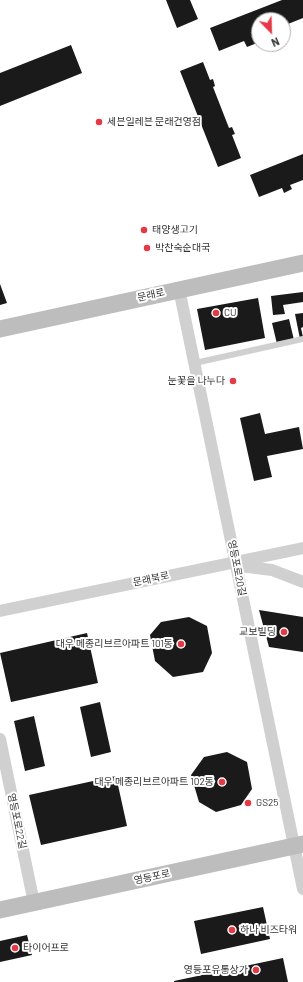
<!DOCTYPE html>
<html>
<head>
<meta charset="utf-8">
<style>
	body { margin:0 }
	#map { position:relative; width:303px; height:982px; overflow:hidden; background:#fff; font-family:Barlow,sans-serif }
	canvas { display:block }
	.north { position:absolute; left:251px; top:12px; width:40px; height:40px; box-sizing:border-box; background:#fff; border:1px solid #adadad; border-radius:50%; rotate:157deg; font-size:11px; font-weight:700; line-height:16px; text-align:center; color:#333 }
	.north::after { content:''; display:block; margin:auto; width:14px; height:18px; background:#e63946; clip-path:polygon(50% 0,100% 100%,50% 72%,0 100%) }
</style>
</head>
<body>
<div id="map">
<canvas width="303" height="982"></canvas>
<div class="north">N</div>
</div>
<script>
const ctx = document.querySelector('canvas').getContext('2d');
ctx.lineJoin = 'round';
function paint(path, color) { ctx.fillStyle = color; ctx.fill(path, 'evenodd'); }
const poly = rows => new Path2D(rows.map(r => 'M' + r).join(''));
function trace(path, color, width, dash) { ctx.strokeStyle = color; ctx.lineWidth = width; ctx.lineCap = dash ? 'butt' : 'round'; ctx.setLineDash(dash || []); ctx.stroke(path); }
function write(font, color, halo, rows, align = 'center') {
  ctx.font = font + ' Barlow,"Noto Sans KR",sans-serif'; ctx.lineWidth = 4; ctx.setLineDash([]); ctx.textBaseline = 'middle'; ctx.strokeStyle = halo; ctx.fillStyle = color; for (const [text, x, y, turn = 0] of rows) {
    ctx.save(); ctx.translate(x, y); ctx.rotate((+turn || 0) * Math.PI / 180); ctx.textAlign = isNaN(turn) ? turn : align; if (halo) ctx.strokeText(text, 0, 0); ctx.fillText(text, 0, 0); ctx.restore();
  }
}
paint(poly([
	[166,0,190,0,198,19,177,28],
	[282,0,303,0,303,18,283,26,283,20,259,20,259,36,255,37,257,43,247,47,244,41,219,51,210,28],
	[71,45,82,73,0,106,0,73],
	[203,62,210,80,213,79,215,86,213,87,229,128,232,127,235,134,232,135,241,158,218,167,180,71],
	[303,154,303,180,290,185,292,189,284,193,282,188,259,197,250,175],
	[0,284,7,303,0,305],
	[303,292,303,302,283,305,285,314,273,315,271,296],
	[258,298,265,338,205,350,197,309],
	[303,313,303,327,301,328,303,337,300,339,295,314],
	[289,319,294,340,277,344,272,323],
	[260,413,265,434,299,427,303,449,267,456,272,477,254,481,240,418],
	[259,610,303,617,303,652,269,647],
	[189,617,207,626,212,653,203,672,173,677,155,661,150,635,161,622],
	[87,633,98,683,11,702,0,653],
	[100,702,111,752,91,757,80,707],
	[34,716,45,766,25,771,14,721],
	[227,752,247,762,252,789,241,805,216,812,199,802,191,775,204,757],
	[116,776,127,826,41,845,29,795],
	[263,907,270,939,201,954,194,921],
	[27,935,32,955,0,962,0,941],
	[283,958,288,982,174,982,174,981]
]), '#1a1a1a');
trace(poly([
	[195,363,303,339]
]), '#d0d0d0', 6);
trace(poly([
	[179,289,303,889],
	[235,562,240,566,272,570,303,582],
	[0,611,303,548],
	[0,739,34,903]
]), '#d0d0d0', 12);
trace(poly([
	[0,329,303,263],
	[0,910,303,844]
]), '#bdbdbd', 17);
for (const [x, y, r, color] of [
	[99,122,4,"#e63946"],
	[144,230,4,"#e63946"],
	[147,248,4,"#e63946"],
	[216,313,4,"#e63946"],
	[233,381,4,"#e63946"],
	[284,632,4,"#e63946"],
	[181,644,4,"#e63946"],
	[222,782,4,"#e63946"],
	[248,803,4,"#e63946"],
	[232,930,4,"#e63946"],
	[15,948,4,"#e63946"],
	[256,970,4,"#e63946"]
]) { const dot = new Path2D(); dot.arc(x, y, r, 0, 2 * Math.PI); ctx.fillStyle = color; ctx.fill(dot); trace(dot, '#fff', 1.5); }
write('10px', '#333', '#fff', [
	["세븐일레븐 문래건영점",107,122],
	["태양생고기",152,230],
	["박찬숙순대국",155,248],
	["CU",224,313],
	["눈꽃을 나누다",225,381,"right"],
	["교보빌딩",276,632,"right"],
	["대우 메종리브르아파트 101동",173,644,"right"],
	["대우 메종리브르아파트 102동",214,782,"right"],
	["GS25",256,803],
	["하나 비즈타워",240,930],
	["타이어프로",23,948],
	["영등포유통상가",248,970,"right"]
], 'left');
write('10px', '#333', '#fff', [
	["문래로",151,295,-13],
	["영등포로20길",237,568,79],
	["문래북로",151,579,-12],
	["영등포로22길",17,821,78],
	["영등포로",152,877,-12]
]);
</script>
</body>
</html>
